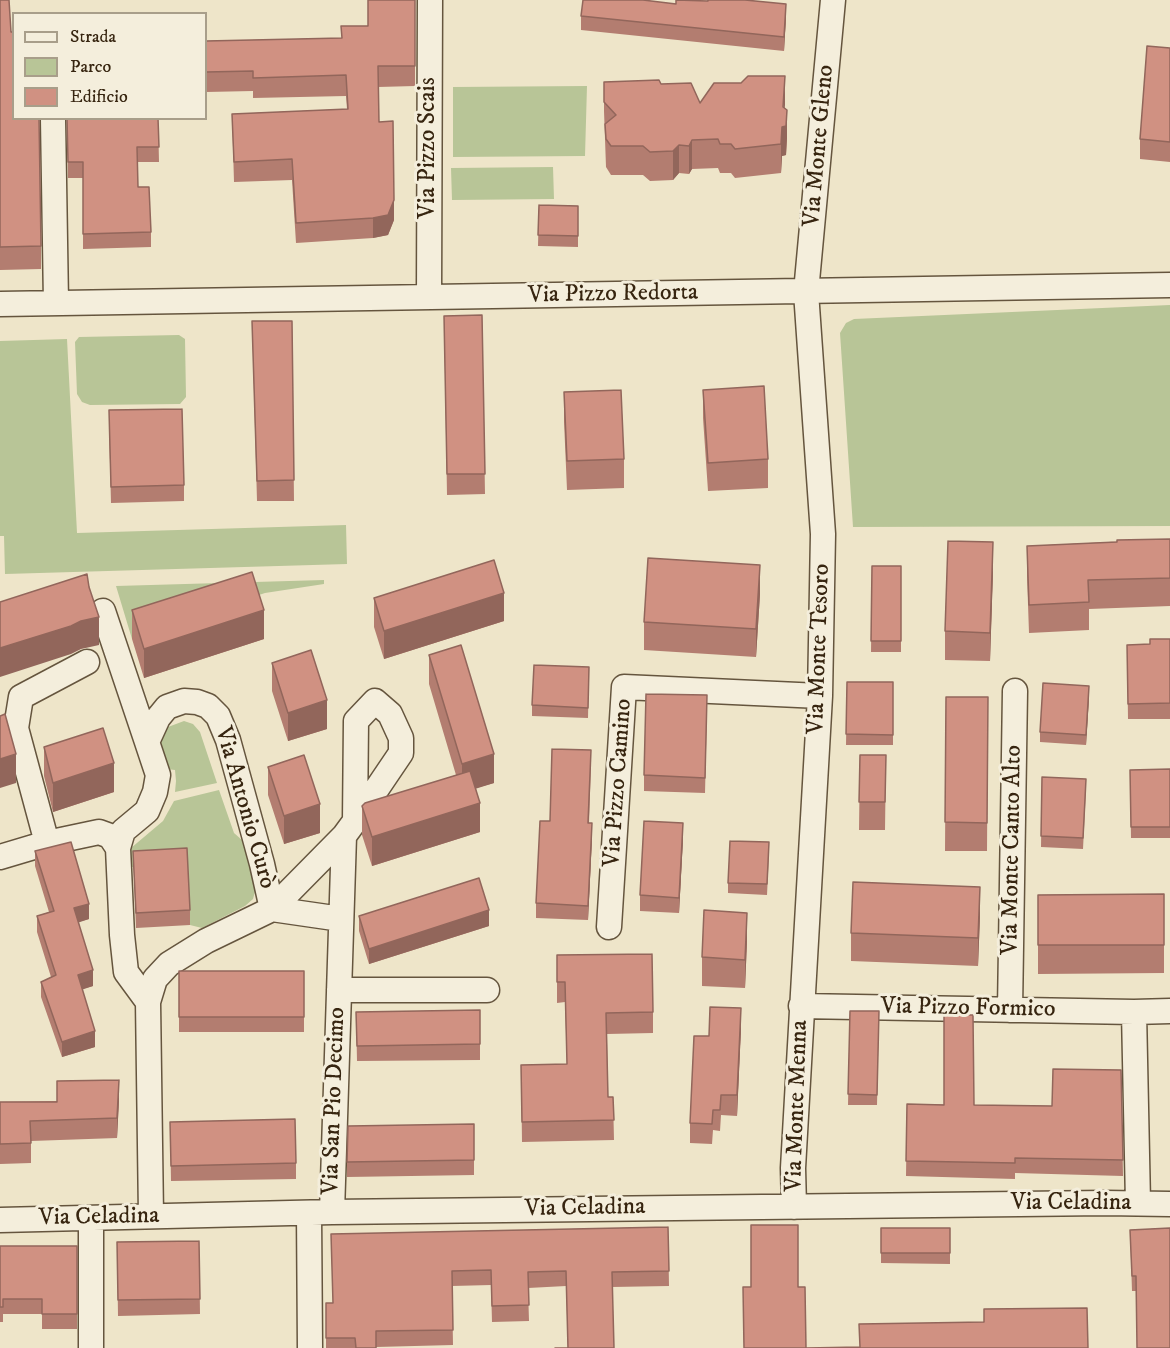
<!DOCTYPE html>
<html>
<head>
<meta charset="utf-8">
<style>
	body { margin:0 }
	#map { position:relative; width:1170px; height:1348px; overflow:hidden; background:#eee5c9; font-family:"IM FELL DW Pica",serif }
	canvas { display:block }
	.legend { position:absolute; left:12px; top:12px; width:195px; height:108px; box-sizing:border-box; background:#f4eedc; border:2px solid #a89e8a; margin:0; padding:8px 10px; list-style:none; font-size:18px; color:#372510 }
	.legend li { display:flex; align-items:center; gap:12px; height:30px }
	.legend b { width:30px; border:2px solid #a89e8a }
</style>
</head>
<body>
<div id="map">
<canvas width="1170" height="1348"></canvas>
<ul class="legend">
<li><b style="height:8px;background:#f4eedc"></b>Strada</li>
<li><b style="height:16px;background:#b8c597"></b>Parco</li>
<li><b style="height:16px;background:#d09182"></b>Edificio</li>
</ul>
</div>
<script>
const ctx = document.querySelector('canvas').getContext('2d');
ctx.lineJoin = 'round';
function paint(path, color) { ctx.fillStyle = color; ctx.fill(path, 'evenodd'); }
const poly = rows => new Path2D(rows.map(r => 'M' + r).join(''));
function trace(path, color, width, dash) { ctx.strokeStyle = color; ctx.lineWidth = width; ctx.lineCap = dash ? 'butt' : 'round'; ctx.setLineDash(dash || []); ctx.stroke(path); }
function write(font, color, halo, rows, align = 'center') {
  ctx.font = font + ' "IM FELL DW Pica",serif'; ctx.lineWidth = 6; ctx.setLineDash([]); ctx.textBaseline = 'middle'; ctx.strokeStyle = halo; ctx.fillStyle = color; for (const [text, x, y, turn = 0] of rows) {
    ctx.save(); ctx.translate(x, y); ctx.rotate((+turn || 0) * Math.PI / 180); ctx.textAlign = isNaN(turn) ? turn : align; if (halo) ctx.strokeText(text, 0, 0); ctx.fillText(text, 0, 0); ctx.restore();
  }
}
paint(poly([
	[587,86,585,156,453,157,453,87],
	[553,167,554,199,452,200,451,168],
	[1170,305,1170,526,853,527,840,333,846,323,854,319],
	[179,335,185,339,186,397,180,404,90,405,82,402,77,394,75,342,79,337],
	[67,339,77,533,346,525,347,564,5,574,4,536,0,536,0,341],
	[324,580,324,584,265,593,256,596,252,601,132,639,116,586],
	[184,721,193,724,200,732,217,783,175,792,176,781,175,770,167,769,158,737,168,727],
	[219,790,234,833,242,840,256,888,253,899,245,906,202,928,190,925,187,864,132,867,131,848,163,821,174,801]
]), '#b8c597');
const street = poly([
	[53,119,56,303],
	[429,297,430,0],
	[0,304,1170,285],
	[103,611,147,742],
	[47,843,16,728,21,697,87,662],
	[0,857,47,843,99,832,110,836,118,848],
	[272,909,341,919],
	[609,927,624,687,820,696],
	[339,990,487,990],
	[148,1002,155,979,169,964,206,941,272,909,344,836,355,821,401,753,401,738,390,714,375,701,356,721,355,821],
	[801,1006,1134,1012,1170,1011],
	[1010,1010,1015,691],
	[1134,1012,1138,1203],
	[794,1207,793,1168,820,696,823,534,806,292,833,0],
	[332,1212,344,836],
	[309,1213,310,1348],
	[151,1216,148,1002,126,972,122,935,118,848,123,831,147,811,155,792,158,775,147,742,158,718,167,707,184,701,197,702,208,706,218,716,228,740,262,864,272,909],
	[0,1220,332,1212,1105,1203,1170,1204],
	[91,1348,91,1218]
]);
trace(street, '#65553e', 27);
trace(street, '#f4eedc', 24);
paint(poly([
	[0,0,11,32,41,246,41,269,0,270],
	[415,0,415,86,378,87,379,122,394,220,388,235,373,238,296,243,292,180,234,182,232,114,347,109,346,96,253,98,253,91,206,92,206,41,341,38,368,26],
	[581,16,786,17,784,51,581,30],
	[1170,48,1170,162,1140,159,1140,139],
	[604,82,661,84,700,103,741,83,785,108,787,138,786,155,782,156,781,173,735,178,731,173,720,173,718,168,692,169,689,174,679,173,673,180,650,181,643,175,611,175,606,167,604,111],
	[67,118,158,118,159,162,138,162,138,187,151,232,151,247,83,249,83,178,68,178],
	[539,205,578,206,578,247,538,246],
	[482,315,485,494,447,495,444,316],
	[252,321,292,321,294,501,257,501],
	[703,390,768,459,768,488,708,491,703,418],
	[564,392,624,459,624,488,567,490,564,421],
	[109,426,184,485,184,501,111,503],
	[1170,539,1170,606,1089,609,1089,630,1029,633,1027,575,1027,546],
	[872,566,901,566,901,652,871,652],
	[993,571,990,661,945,660,945,631],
	[760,594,756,657,644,650,644,622],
	[374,598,504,621,384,659,374,627],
	[132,610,264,639,144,678,132,639],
	[1170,639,1170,719,1128,719,1127,645,1150,644],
	[429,655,494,783,476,788,480,832,372,866,362,835,362,806,456,775,429,684],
	[272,663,327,729,288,741,272,691],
	[589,667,588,718,532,716,532,705],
	[847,682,893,682,893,745,846,745],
	[946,697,988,697,987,851,945,851],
	[1089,697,1086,745,1040,742,1040,732],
	[707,711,705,793,644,791,644,775],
	[44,747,114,792,53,812,44,776],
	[860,755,886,755,885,830,859,830],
	[591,764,589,823,592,837,588,920,536,918,536,903,550,821],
	[268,767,320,833,284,844,268,795],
	[1170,769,1170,838,1131,838,1130,770],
	[1042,777,1086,789,1083,849,1041,847],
	[683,839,679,913,640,911,640,895],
	[35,851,89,919,78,922,93,986,82,989,95,1047,62,1057,41,997,41,982,51,977,37,932,37,916,49,912,35,866],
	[133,851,190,910,190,925,136,928],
	[769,853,767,895,728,893,728,883],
	[1164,894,1164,973,1038,974,1038,895],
	[359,916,489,926,369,964,359,931],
	[980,916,978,966,851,961,851,933],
	[747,941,745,988,702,986,702,957],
	[557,955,653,1012,653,1033,607,1034,608,1097,613,1097,614,1140,522,1142,521,1065,567,1064,565,1002,557,1003],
	[179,971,304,971,304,1032,179,1032],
	[480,1010,480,1060,357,1061,356,1012],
	[850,1011,879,1011,877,1105,848,1105],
	[741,1028,737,1116,721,1115,720,1131,713,1130,712,1144,690,1143,690,1123,709,1036],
	[1121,1070,1123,1176,1015,1173,1015,1179,906,1176,907,1104,1052,1106],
	[119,1100,117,1138,31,1141,31,1163,0,1164,0,1102],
	[170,1122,296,1163,296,1179,171,1181],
	[474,1124,474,1175,347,1177,347,1162],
	[668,1227,669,1286,612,1287,568,1348,566,1286,528,1288,529,1321,492,1322,491,1285,452,1286,453,1345,376,1347,376,1348,326,1348,326,1303,333,1303,331,1234],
	[881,1228,950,1228,950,1264,881,1263],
	[1170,1228,1136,1291,1132,1291,1130,1230],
	[199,1241,200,1314,118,1316,117,1242],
	[0,1246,77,1246,77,1329,42,1329,42,1314,3,1314,3,1322,0,1322]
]), '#b37d70');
paint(poly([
	[786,4,786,17,784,51,784,37],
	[785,76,785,105,783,127,787,110,787,138,786,155,782,156,781,173,781,144],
	[692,140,692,169,689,174,689,146],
	[679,145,679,173,673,180,673,151],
	[394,200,394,220,388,235,373,238,373,218],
	[993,542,993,571,990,661,990,633],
	[760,565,760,594,756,657,756,629],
	[504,593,504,621,384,659,384,631],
	[264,610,264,639,144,678,144,649],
	[99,617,99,645,81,649,71,654,0,677,0,648,81,621],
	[1089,686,1089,697,1086,745,1086,735],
	[327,700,327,729,288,741,288,713],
	[16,754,16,783,0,788,0,759],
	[494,754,494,783,462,793,462,764],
	[114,763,114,792,53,812,53,783],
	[480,803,480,832,372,866,372,837],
	[320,804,320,833,284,844,284,816],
	[592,823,592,837,588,920,588,906],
	[683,823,683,839,679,913,679,898],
	[980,887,980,916,978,966,978,938],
	[89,904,89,919,74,924,74,908],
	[489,910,489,926,369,964,369,949],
	[747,913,747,941,745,988,745,960],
	[93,970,93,986,78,991,78,975],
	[741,1008,741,1028,737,1116,737,1095],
	[95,1031,95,1047,62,1057,62,1042],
	[119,1080,119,1100,117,1138,117,1118]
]), '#92665b');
const building = poly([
	[0,0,9,0,11,32,14,32,14,118,39,118,41,246,0,247,0,0],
	[368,0,415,0,415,66,378,66,379,122,393,121,394,200,388,215,373,218,296,223,292,159,234,162,232,114,348,109,346,75,253,78,253,71,206,72,206,41,342,38,341,26,368,26,368,0],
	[583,0,643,0,676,4,676,0,708,1,708,0,745,0,786,4,784,37,581,16,583,0],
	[1147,46,1170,48,1170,142,1140,139,1147,46],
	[748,76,785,76,783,107,787,110,786,126,782,127,781,144,735,149,731,144,720,144,718,139,692,140,689,146,679,145,673,151,650,152,643,146,611,146,606,139,605,124,616,115,604,102,604,82,659,80,661,84,691,83,700,103,714,83,741,83,748,76],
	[67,118,158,118,159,147,137,147,138,187,149,187,151,232,83,234,83,162,68,162,67,118],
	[539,205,578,206,578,236,538,235,539,205],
	[482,315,485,474,447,474,444,316,482,315],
	[252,321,292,321,294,480,257,481,252,321],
	[764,386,768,459,708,463,703,390,764,386],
	[621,390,624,459,567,461,564,392,621,390],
	[182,409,184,485,111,487,109,410,182,409],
	[1170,539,1170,578,1088,580,1089,602,1029,605,1027,546,1117,542,1117,540,1170,539],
	[948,541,993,542,990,633,945,631,948,541],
	[648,558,760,565,756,629,644,622,648,558],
	[494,560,504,593,384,631,374,598,494,560],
	[872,566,901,566,901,641,871,641,872,566],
	[252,572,264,610,144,649,132,610,252,572],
	[87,574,89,587,99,617,81,621,71,626,0,648,0,602,87,574],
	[1150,639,1170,639,1170,703,1128,704,1127,645,1150,644,1150,639],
	[461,645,494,754,462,764,429,655,461,645],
	[311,650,327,700,288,713,272,663,311,650],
	[534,665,589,667,588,708,532,705,534,665],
	[847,682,893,682,893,735,846,734,847,682],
	[1043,683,1089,686,1086,735,1040,732,1043,683],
	[646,694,707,695,705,778,644,775,646,694],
	[946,697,988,697,987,823,945,822,946,697],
	[5,714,16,754,0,759,0,716,5,714],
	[103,728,114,763,53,783,44,747,103,728],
	[552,749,591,750,588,823,592,823,588,906,536,903,540,821,550,821,552,749],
	[304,755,320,804,284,816,268,767,304,755],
	[860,755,886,755,885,802,859,802,860,755],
	[1170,769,1170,827,1131,827,1130,770,1170,769],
	[470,771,480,803,372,837,362,806,365,803,470,771],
	[1042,777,1086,779,1083,838,1041,836,1042,777],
	[644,821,683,823,679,898,640,895,644,821],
	[730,841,769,842,767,884,728,883,730,841],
	[71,842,89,904,74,908,93,970,78,975,95,1031,62,1042,41,982,56,975,37,916,54,911,35,851,71,842],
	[187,848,190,910,136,913,133,851,187,848],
	[479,878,489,910,369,949,359,916,479,878],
	[853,882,980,887,978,938,851,933,853,882],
	[1164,894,1164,945,1038,945,1038,895,1164,894],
	[704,910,747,913,745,960,702,957,704,910],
	[652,954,653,1012,606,1013,608,1097,613,1097,614,1120,522,1122,521,1065,567,1064,565,982,557,982,557,955,652,954],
	[179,971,304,971,304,1017,179,1017,179,971],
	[710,1007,741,1008,737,1095,721,1095,720,1110,713,1110,712,1124,690,1123,694,1036,709,1036,710,1007],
	[480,1010,480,1044,357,1046,356,1012,480,1010],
	[850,1011,879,1011,877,1095,848,1094,850,1011],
	[944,1015,973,1015,974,1105,1052,1106,1053,1069,1121,1070,1123,1160,1015,1158,1015,1163,906,1161,907,1104,944,1105,944,1015],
	[119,1080,117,1118,30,1121,31,1143,0,1144,0,1102,57,1102,57,1081,119,1080],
	[295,1119,296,1163,171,1166,170,1122,295,1119],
	[474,1124,474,1160,347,1162,348,1126,474,1124],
	[751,1225,798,1225,798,1287,805,1287,806,1348,860,1347,859,1324,984,1322,984,1309,1087,1308,1088,1348,744,1348,743,1287,751,1287,751,1225],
	[668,1227,669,1271,612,1272,614,1348,555,1348,568,1348,566,1271,528,1272,529,1305,492,1306,491,1270,452,1271,453,1330,376,1331,376,1348,356,1348,355,1338,326,1338,326,1303,333,1303,331,1234,668,1227],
	[881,1228,950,1228,950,1253,881,1253,881,1228],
	[1170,1228,1170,1348,1137,1348,1136,1276,1132,1276,1130,1230,1170,1228],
	[199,1241,200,1299,118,1300,117,1242,199,1241],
	[0,1246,77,1246,77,1314,42,1314,42,1299,3,1299,3,1307,0,1307,0,1246]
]);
paint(building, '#d09182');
trace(building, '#92665b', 1.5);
write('24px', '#372510', '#f4eedc', [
	["Via Monte Gleno",820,146,-85],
	["Via Pizzo Scais",429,148,-90],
	["Via Pizzo Redorta",613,295,-1],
	["Via Monte Tesoro",820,649,-88],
	["Via Pizzo Camino",619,783,-86],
	["Via Antonio Curò",244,808,74],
	["Via Monte Canto Alto",1013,850,-89],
	["Via Pizzo Formico",968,1009,1],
	["Via San Pio Decimo",335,1101,-88],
	["Via Monte Menna",798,1106,-88],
	["Via Celadina",1071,1204],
	["Via Celadina",585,1209,-1],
	["Via Celadina",99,1218,-1]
]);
</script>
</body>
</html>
